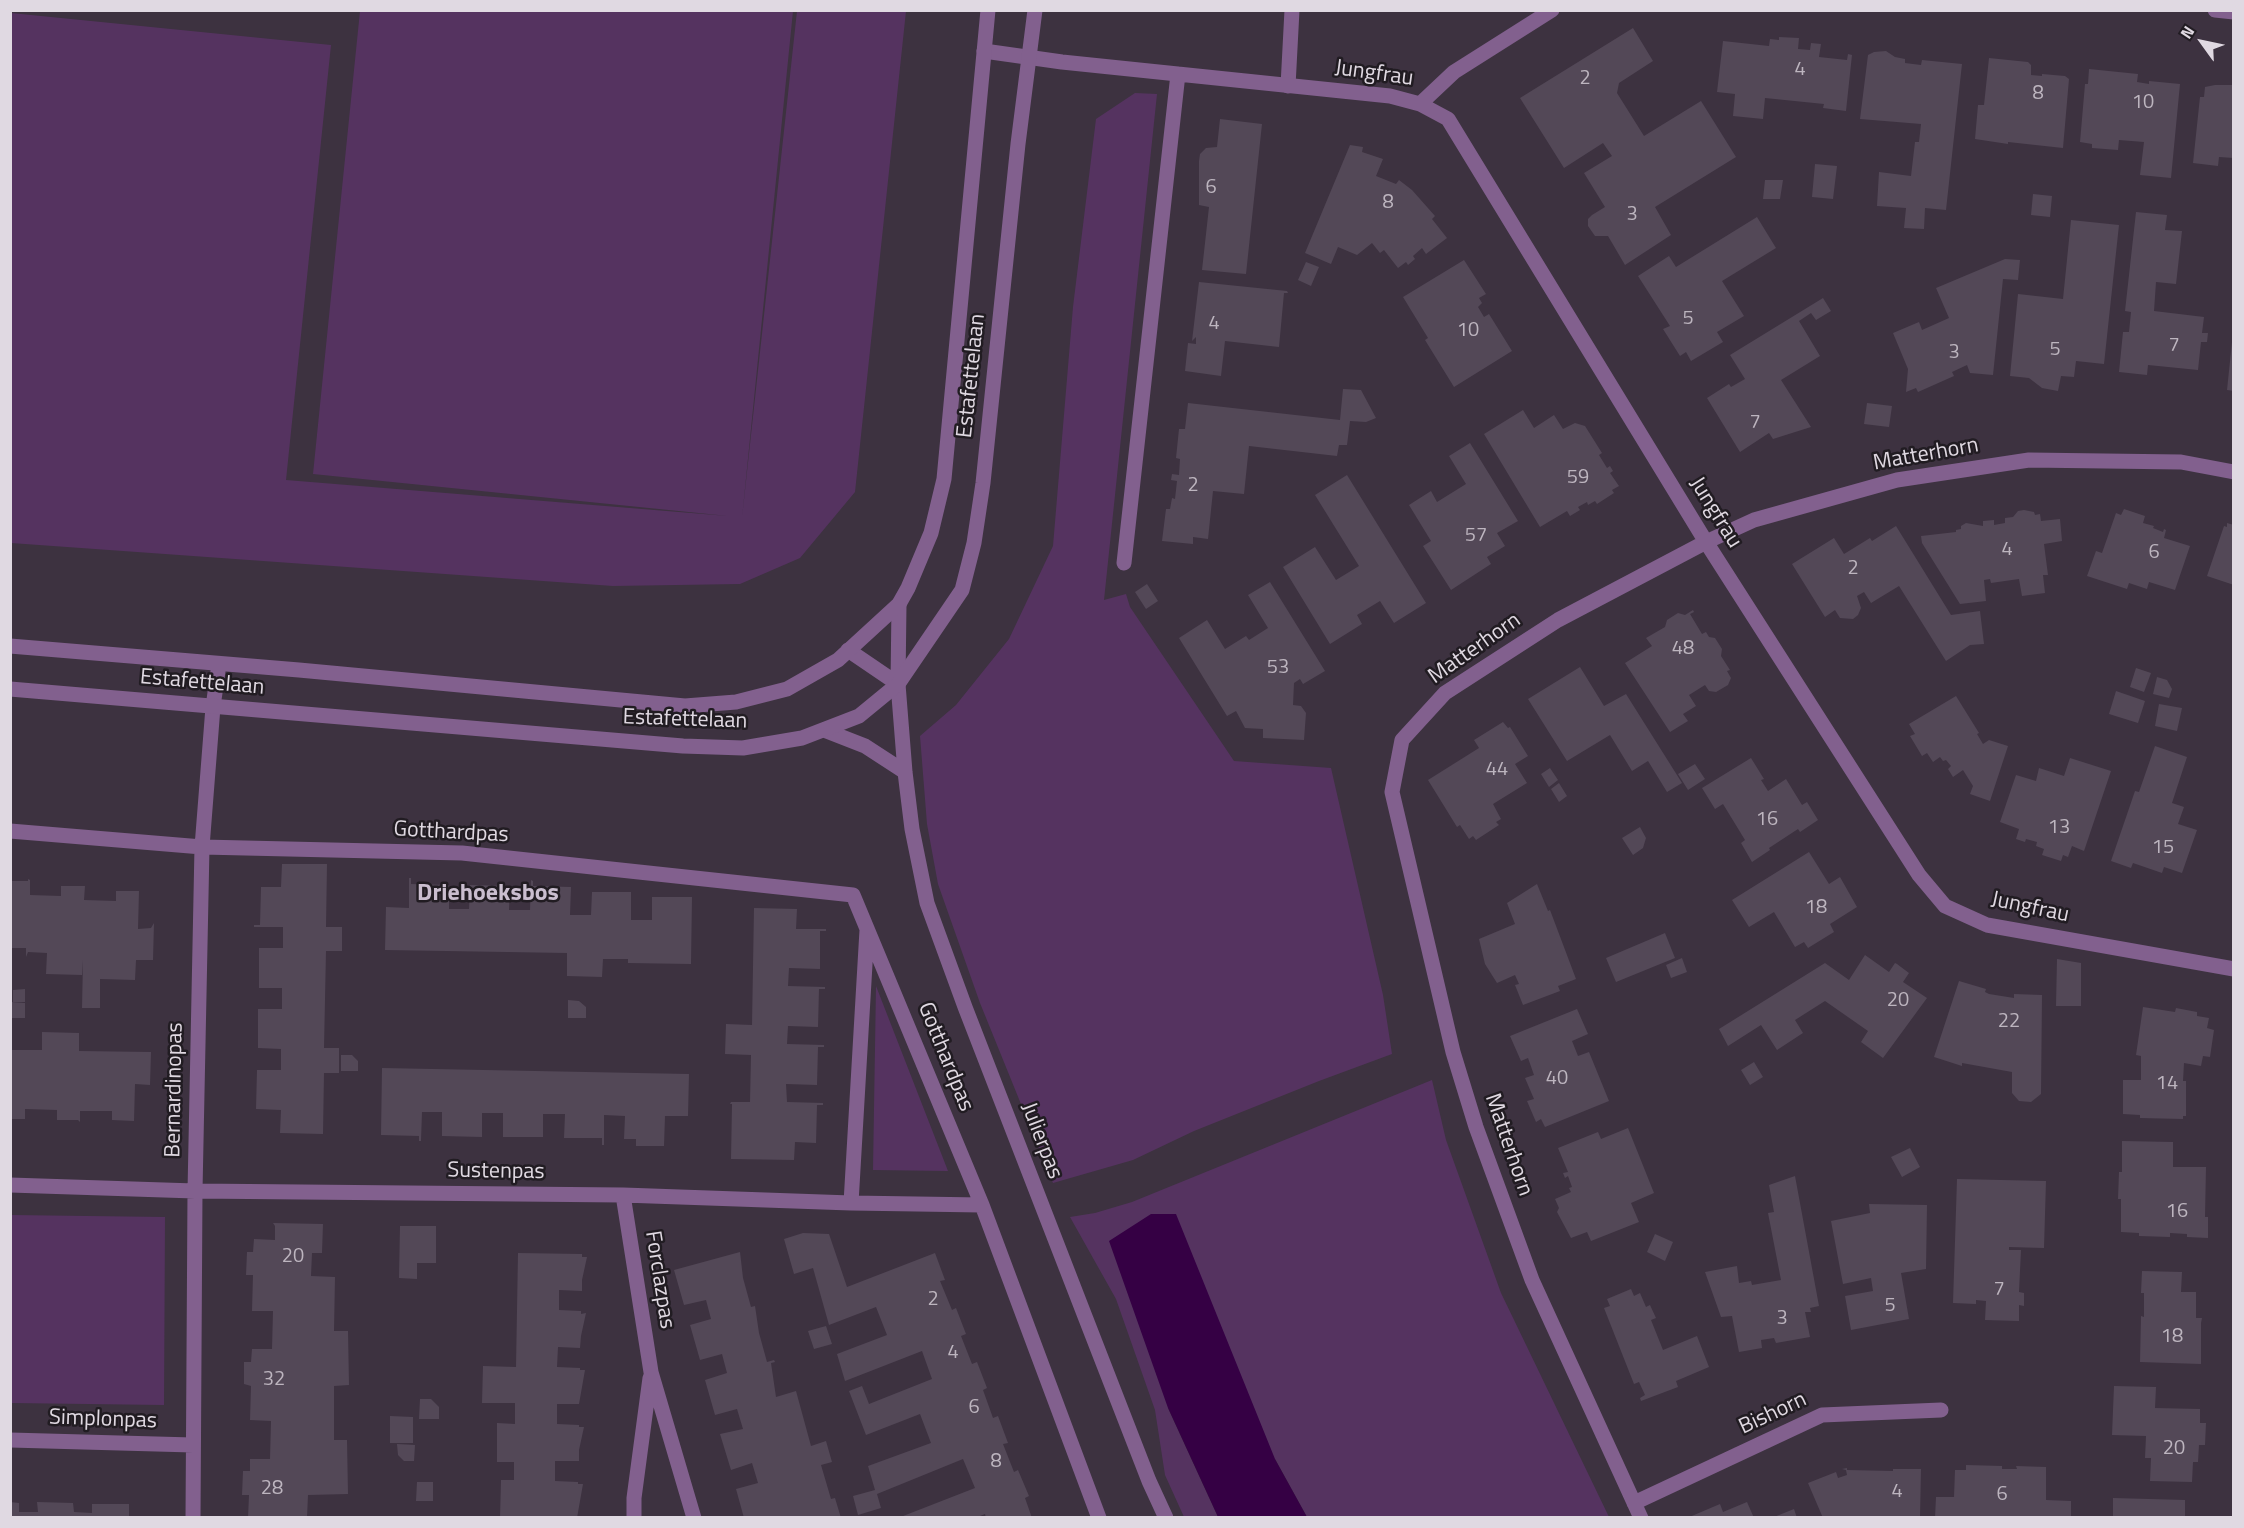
<!DOCTYPE html>
<html>
<head>
<meta charset="utf-8">
<style>
	body { margin:0 }
	#map { position:relative; width:2244px; height:1528px; overflow:hidden; background:#3d3240; font-family:"Titillium Web",sans-serif }
	canvas { display:block }
	.frame { position:absolute; inset:0; border:12px solid #e0d9e2; pointer-events:none }
	.north { position:absolute; left:2172px; top:12px; width:60px; height:60px; -webkit-text-stroke:4px #211c22; paint-order:stroke; rotate:303deg; font-size:16px; font-weight:700; line-height:24px; text-align:center; color:#e0d9e2 }
	.north::after { content:''; display:block; margin:auto; width:21px; height:27px; background:#e0d9e2; clip-path:polygon(50% 0,100% 100%,50% 72%,0 100%) }
</style>
</head>
<body>
<div id="map">
<canvas width="2244" height="1528"></canvas>
<div class="frame"></div>
<div class="north">N</div>
</div>
<script>
const ctx = document.querySelector('canvas').getContext('2d');
ctx.lineJoin = 'round';
function paint(path, color) { ctx.fillStyle = color; ctx.fill(path, 'evenodd'); }
const poly = rows => new Path2D(rows.map(r => 'M' + r).join(''));
function trace(path, color, width, dash) { ctx.strokeStyle = color; ctx.lineWidth = width; ctx.lineCap = dash ? 'butt' : 'round'; ctx.setLineDash(dash || []); ctx.stroke(path); }
function write(font, color, halo, rows, align = 'center') {
  ctx.font = font + ' "Titillium Web",sans-serif'; ctx.lineWidth = 5; ctx.setLineDash([]); ctx.textBaseline = 'middle'; ctx.strokeStyle = halo; ctx.fillStyle = color; for (const [text, x, y, turn = 0] of rows) {
    ctx.save(); ctx.translate(x, y); ctx.rotate((+turn || 0) * Math.PI / 180); ctx.textAlign = isNaN(turn) ? turn : align; if (halo) ctx.strokeText(text, 0, 0); ctx.fillText(text, 0, 0); ctx.restore();
  }
}
paint(poly([
	[360,11,793,11,742,518,797,11,906,11,855,492,800,558,740,584,613,586,11,543,11,13,331,45,286,480,728,516,313,474],
	[1135,93,1157,94,1104,600,1126,594,1130,607,1234,761,1331,768,1383,995,1392,1054,1319,1081,1194,1131,1133,1160,1053,1183,980,1003,938,884,927,824,920,736,956,705,1009,639,1053,546,1073,307,1096,119],
	[876,986,948,1171,873,1170],
	[1432,1080,1446,1140,1501,1293,1609,1517,1307,1517,1275,1459,1168,1408,1218,1517,1184,1517,1165,1475,1155,1410,1116,1299,1070,1217,1095,1213,1132,1202],
	[11,1215,165,1217,164,1405,11,1403]
]), '#553360');
paint(poly([
	[1151,1214,1176,1214,1275,1459,1307,1517,1218,1517,1168,1408,1109,1241]
]), '#350044');
paint(poly([
	[1633,28,1653,61,1619,83,1617,93,1644,136,1701,101,1736,157,1655,207,1671,235,1625,265,1608,236,1595,236,1588,226,1588,219,1592,215,1605,207,1584,173,1612,156,1603,143,1564,168,1520,98],
	[1779,37,1799,38,1798,49,1810,50,1811,43,1821,44,1819,57,1847,60,1848,54,1852,55,1846,111,1823,108,1824,104,1765,98,1763,119,1733,116,1735,94,1717,92,1723,41,1769,46,1770,39,1779,40],
	[1886,51,1895,57,1905,59,1905,63,1921,65,1922,60,1962,64,1946,210,1925,208,1924,229,1904,228,1906,208,1877,206,1879,172,1911,176,1915,142,1919,142,1921,124,1860,119,1868,55,1874,52],
	[1989,58,2028,62,2031,65,2031,75,2042,76,2042,74,2065,76,2069,79,2063,148,2008,142,2008,144,1975,139,1978,105,1984,105],
	[2089,69,2138,74,2137,82,2149,84,2149,81,2180,84,2171,178,2140,175,2144,142,2119,140,2118,150,2092,148,2092,144,2080,142,2085,84,2088,84],
	[2215,85,2234,85,2234,158,2219,157,2218,166,2193,163,2200,97,2204,97,2205,87],
	[1220,119,1262,124,1246,274,1202,270,1209,207,1199,205,1199,161,1200,154,1206,148,1217,147],
	[1350,145,1363,147,1362,152,1383,159,1376,176,1396,184,1399,180,1412,190,1435,216,1432,219,1447,238,1426,254,1422,248,1413,256,1415,259,1408,265,1406,262,1398,268,1384,250,1380,253,1372,243,1357,255,1338,247,1331,264,1305,253],
	[1815,164,1837,166,1833,199,1812,197],
	[1765,180,1783,180,1780,199,1763,199],
	[2033,194,2052,196,2050,217,2031,215],
	[2136,212,2167,215,2165,230,2182,231,2176,284,2156,282,2154,311,2204,317,2202,333,2208,333,2207,342,2201,342,2198,370,2148,365,2147,375,2119,372,2123,332,2129,332,2131,312,2125,311],
	[1757,217,1776,248,1722,281,1744,316,1717,332,1723,342,1691,361,1686,352,1680,356,1663,329,1670,326,1638,276,1669,256,1676,267],
	[2071,220,2119,225,2104,364,2076,361,2074,377,2061,376,2058,391,2042,388,2029,378,2010,376,2018,294,2063,299],
	[2005,259,2020,260,2018,280,2003,279,1993,375,1970,373,1967,365,1952,372,1954,376,1918,392,1916,388,1906,392,1908,369,1893,333,1919,322,1922,330,1949,318,1936,288],
	[1464,260,1486,294,1479,298,1482,303,1478,307,1484,317,1489,314,1512,351,1454,387,1425,340,1428,338,1403,297],
	[1306,262,1319,267,1311,286,1298,280],
	[1199,282,1287,291,1288,293,1284,293,1279,347,1225,341,1221,376,1185,371,1188,343,1196,344,1196,337,1192,341],
	[1823,298,1831,311,1816,320,1811,313,1799,321,1820,356,1781,380,1811,427,1773,439,1769,433,1740,452,1707,398,1729,384,1731,387,1745,379,1730,355],
	[2232,342,2234,342,2234,391,2227,390],
	[1343,389,1361,390,1376,418,1366,422,1350,421,1347,445,1339,445,1337,456,1249,446,1244,494,1213,491,1208,539,1193,537,1193,544,1162,541,1166,509,1170,509,1172,498,1175,499,1177,481,1171,480,1172,474,1179,475,1180,459,1176,458,1179,429,1185,429,1188,403,1340,420],
	[1867,403,1892,406,1889,427,1864,424],
	[1523,410,1534,428,1554,415,1563,429,1575,423,1585,426,1602,453,1599,455,1607,468,1610,466,1613,471,1610,473,1619,486,1612,490,1614,493,1597,504,1595,501,1588,505,1587,502,1578,507,1580,510,1570,516,1567,511,1540,527,1484,434],
	[1470,443,1518,521,1497,533,1505,546,1487,557,1491,564,1451,590,1423,546,1431,541,1409,505,1431,491,1437,502,1466,484,1449,456],
	[1347,475,1426,603,1394,623,1380,601,1357,615,1362,624,1330,644,1283,567,1315,547,1336,580,1359,566,1315,495],
	[2124,509,2145,516,2143,523,2154,526,2153,528,2163,532,2164,529,2166,530,2164,538,2190,546,2175,590,2149,582,2147,589,2129,583,2127,589,2087,576,2096,551,2102,553,2116,513,2121,515],
	[2024,510,2034,512,2035,515,2040,514,2041,521,2060,519,2062,541,2044,544,2048,575,2043,575,2045,593,2022,596,2019,579,1991,583,1990,579,1984,580,1986,601,1960,604,1922,543,1921,536,1956,532,1956,530,1961,529,1961,526,1966,523,1983,526,1983,521,1994,520,1994,525,2005,523,2005,518,2013,517,2018,511],
	[2227,523,2234,525,2234,585,2207,576,2224,526,2227,527],
	[1896,526,1951,615,1980,611,1984,644,1970,645,1946,661,1899,586,1871,603,1864,592,1857,596,1861,608,1858,615,1853,619,1840,618,1835,610,1825,617,1792,564,1834,538,1844,554,1870,538,1872,541],
	[1270,582,1325,671,1303,684,1300,679,1294,683,1293,705,1301,706,1306,713,1304,740,1263,738,1263,729,1245,728,1236,711,1227,716,1179,638,1207,620,1225,649,1246,636,1249,640,1268,628,1248,595],
	[1147,584,1158,601,1146,609,1135,592],
	[1693,610,1694,612,1690,614,1702,634,1706,632,1709,637,1715,638,1722,649,1721,656,1730,670,1727,671,1731,678,1728,685,1716,692,1709,691,1705,685,1689,695,1696,706,1683,714,1688,721,1670,732,1625,663,1652,646,1646,638,1665,627,1667,620,1678,613,1685,615],
	[1580,667,1604,706,1626,694,1682,783,1667,792,1648,761,1632,771,1610,735,1567,761,1528,699],
	[2136,668,2151,673,2144,692,2130,687],
	[2157,677,2167,680,2172,689,2169,698,2153,694],
	[2116,691,2145,701,2138,723,2109,714],
	[1956,696,1979,733,1977,734,1983,744,1989,740,2008,746,1990,801,1970,794,1973,786,1963,770,1953,777,1948,769,1951,766,1946,760,1943,761,1940,757,1933,762,1927,753,1922,756,1910,736,1915,734,1909,724],
	[2159,704,2182,708,2177,731,2155,726],
	[1503,722,1508,728,1510,727,1528,756,1515,764,1527,783,1493,804,1501,819,1496,822,1499,825,1476,840,1473,836,1469,839,1460,825,1457,827,1428,780,1479,748,1474,740],
	[2155,746,2187,757,2172,803,2184,807,2178,824,2197,830,2182,873,2164,867,2162,873,2133,863,2131,868,2111,861,2135,791,2139,792],
	[1751,758,1764,779,1761,780,1768,791,1786,779,1802,805,1807,802,1818,820,1800,832,1798,829,1769,848,1770,850,1752,862,1741,843,1745,840,1723,804,1715,809,1702,788],
	[2070,758,2111,771,2084,851,2072,846,2068,857,2063,855,2061,861,2042,855,2044,849,2036,846,2037,842,2026,839,2025,842,2016,839,2019,829,2000,822,2016,775,2036,781,2039,768,2064,776],
	[1695,764,1705,779,1688,790,1678,774],
	[1550,768,1558,780,1549,787,1541,774],
	[1559,783,1567,796,1559,802,1551,789],
	[1640,827,1646,838,1643,848,1633,855,1622,838],
	[1809,852,1829,884,1840,877,1857,907,1830,924,1834,932,1808,948,1804,942,1795,947,1774,912,1749,927,1732,900],
	[282,864,327,864,326,927,342,927,342,951,326,951,324,1048,339,1048,339,1073,324,1073,323,1134,280,1133,281,1110,256,1109,257,1070,281,1070,281,1049,258,1048,258,1009,282,1009,282,988,259,988,259,948,283,948,283,927,254,927,254,925,260,925,261,887,281,887],
	[409,878,411,878,411,884,449,885,449,909,469,909,470,885,510,886,509,910,530,910,531,880,533,881,533,886,571,887,570,915,591,915,592,892,631,892,631,920,652,920,652,897,692,897,691,964,628,963,628,959,603,959,602,977,567,976,567,953,385,950,386,907,409,908],
	[28,879,30,880,30,895,61,896,61,886,85,886,84,900,116,901,116,891,139,891,138,929,151,928,154,923,153,960,136,960,135,980,100,979,100,1008,82,1008,83,960,82,975,46,974,47,953,28,952,26,957,26,948,10,948,10,881,28,881],
	[1537,884,1548,911,1550,910,1576,979,1558,986,1560,991,1523,1005,1515,985,1519,984,1515,975,1497,983,1485,964,1479,939,1515,924,1507,903],
	[754,908,797,909,796,929,826,929,826,931,820,931,820,969,789,968,788,986,825,987,825,989,819,989,818,1027,788,1026,787,1044,824,1045,824,1047,818,1047,817,1085,786,1084,787,1102,823,1103,823,1105,817,1105,816,1143,795,1142,794,1160,731,1159,732,1104,730,1104,731,1102,750,1102,751,1055,725,1054,726,1024,752,1025],
	[1665,933,1675,958,1616,982,1606,958],
	[1865,955,1889,972,1895,963,1897,964,1909,973,1903,982,1927,998,1883,1058,1861,1042,1868,1031,1825,1001,1795,1020,1803,1033,1777,1050,1761,1025,1728,1046,1719,1029,1825,963,1849,980],
	[1682,958,1687,972,1671,978,1666,965],
	[2057,959,2081,963,2081,1006,2056,1006],
	[1959,981,1986,989,1985,992,1989,994,2014,998,2014,994,2042,995,2041,1094,2031,1102,2019,1101,2012,1093,2012,1072,1962,1063,1962,1066,1934,1057],
	[25,989,25,1002,13,1002,13,990],
	[568,1000,579,1001,586,1007,586,1018,568,1018],
	[11,1002,25,1003,25,1018,11,1018],
	[2143,1007,2175,1012,2176,1008,2197,1012,2197,1016,2209,1018,2207,1028,2214,1030,2210,1057,2203,1056,2201,1066,2184,1063,2183,1081,2186,1081,2186,1116,2183,1116,2183,1119,2140,1118,2140,1115,2123,1114,2123,1080,2141,1080,2141,1056,2136,1055],
	[1577,1009,1588,1034,1572,1041,1578,1056,1589,1052,1609,1101,1545,1127,1541,1119,1536,1122,1527,1101,1534,1099,1525,1078,1534,1075,1528,1058,1521,1061,1510,1036],
	[42,1032,79,1033,79,1051,151,1052,150,1085,135,1084,134,1121,112,1120,112,1111,80,1111,80,1122,78,1120,57,1120,57,1110,25,1109,25,1119,10,1119,10,1050,42,1050],
	[341,1055,352,1055,358,1061,358,1071,341,1071],
	[1754,1062,1763,1077,1750,1085,1741,1070],
	[382,1068,689,1074,688,1116,665,1116,664,1146,636,1146,636,1139,624,1139,625,1116,604,1115,604,1145,602,1145,602,1138,564,1138,565,1114,543,1114,543,1137,503,1137,503,1113,482,1113,482,1137,442,1136,442,1112,422,1112,421,1141,419,1141,419,1136,381,1135],
	[1628,1128,1654,1193,1631,1203,1639,1222,1591,1241,1587,1232,1571,1238,1557,1212,1559,1208,1555,1199,1571,1192,1569,1188,1572,1187,1568,1176,1565,1178,1563,1173,1568,1172,1558,1148,1598,1132,1601,1139],
	[2122,1141,2173,1142,2173,1167,2206,1167,2205,1217,2208,1217,2208,1238,2187,1237,2187,1234,2170,1233,2170,1237,2139,1236,2139,1233,2121,1232,2121,1199,2118,1199,2119,1172,2122,1172],
	[1910,1148,1920,1167,1902,1177,1891,1157],
	[1795,1176,1819,1306,1810,1308,1811,1312,1805,1312,1810,1337,1776,1343,1774,1338,1761,1340,1762,1348,1739,1352,1732,1316,1721,1317,1705,1272,1737,1266,1739,1283,1751,1281,1752,1285,1781,1280,1768,1213,1774,1212,1769,1185],
	[1957,1179,2046,1181,2044,1248,2009,1247,2009,1250,2021,1250,2019,1292,2024,1293,2024,1306,2019,1305,2019,1321,1985,1320,1986,1301,1976,1300,1976,1304,1953,1303],
	[1869,1204,1927,1205,1926,1269,1901,1273,1909,1319,1851,1330,1845,1296,1873,1291,1871,1278,1843,1284,1831,1221,1870,1213],
	[273,1223,323,1224,322,1253,312,1253,311,1276,335,1277,334,1331,348,1331,349,1385,334,1386,334,1440,347,1440,348,1494,308,1495,307,1518,248,1518,249,1495,242,1495,243,1471,250,1471,250,1459,270,1459,271,1421,250,1420,251,1386,244,1384,244,1362,251,1362,252,1349,272,1349,273,1311,252,1311,253,1275,246,1275,247,1252,253,1252,254,1239,275,1240,275,1226],
	[400,1226,436,1226,436,1263,417,1263,417,1279,399,1278],
	[803,1233,829,1234,847,1287,935,1253,945,1280,940,1281,952,1310,956,1308,966,1334,961,1336,972,1364,977,1362,987,1388,983,1390,993,1418,998,1416,1008,1443,1003,1444,1014,1472,1018,1470,1029,1496,1025,1498,1032,1518,986,1518,985,1514,975,1518,898,1518,975,1488,963,1459,877,1494,881,1508,858,1515,853,1496,875,1490,868,1466,931,1443,920,1414,866,1435,849,1391,862,1386,869,1404,932,1379,922,1351,845,1381,837,1354,887,1335,876,1307,829,1325,813,1268,794,1274,784,1239],
	[1655,1234,1673,1242,1665,1261,1647,1252],
	[740,1252,743,1278,751,1307,755,1306,759,1333,767,1362,774,1360,775,1362,771,1363,776,1397,796,1391,811,1446,826,1441,832,1462,821,1465,831,1499,835,1498,841,1518,744,1518,736,1489,758,1483,752,1463,731,1470,720,1434,743,1429,737,1409,715,1415,705,1380,727,1373,722,1354,700,1360,690,1325,711,1319,706,1300,684,1305,674,1270],
	[518,1253,582,1254,582,1257,587,1257,582,1280,582,1291,559,1290,559,1310,581,1311,581,1314,586,1313,581,1336,580,1348,558,1347,557,1367,580,1368,580,1370,585,1370,579,1404,557,1404,557,1424,579,1425,579,1427,584,1427,579,1450,579,1461,555,1461,555,1481,578,1482,578,1484,583,1484,577,1518,500,1518,501,1480,514,1480,514,1462,497,1462,497,1423,515,1424,515,1403,482,1403,483,1366,516,1367],
	[2142,1271,2182,1272,2181,1292,2196,1292,2196,1318,2202,1318,2201,1323,2201,1364,2140,1362,2141,1316,2144,1317,2144,1293,2141,1293],
	[1631,1289,1634,1296,1640,1293,1646,1307,1650,1305,1656,1318,1651,1320,1663,1350,1697,1336,1709,1367,1676,1381,1678,1387,1641,1401,1640,1398,1645,1395,1639,1382,1634,1384,1604,1308,1610,1306,1607,1299],
	[826,1326,832,1344,814,1349,808,1331],
	[2114,1386,2156,1387,2155,1408,2200,1409,2200,1423,2206,1423,2205,1445,2199,1445,2198,1462,2193,1462,2192,1482,2150,1481,2151,1458,2145,1458,2146,1436,2112,1435],
	[420,1399,431,1399,439,1407,439,1419,419,1419],
	[390,1416,413,1417,413,1443,390,1443],
	[397,1444,415,1445,414,1461,404,1461,398,1455],
	[1966,1465,2002,1466,2002,1469,2017,1469,2016,1466,2046,1467,2046,1500,2071,1501,2071,1518,1935,1518,1936,1497,1954,1497,1955,1470,1966,1470],
	[1847,1468,1847,1470,1893,1471,1893,1469,1921,1469,1920,1518,1823,1518,1808,1483,1836,1472,1838,1478,1847,1475,1846,1470,1842,1469],
	[417,1482,433,1482,433,1501,416,1501],
	[2113,1498,2185,1500,2185,1518,2113,1518],
	[10,1502,19,1503,19,1512,38,1512,37,1502,73,1503,74,1512,92,1513,92,1504,129,1504,129,1518,10,1518],
	[1747,1502,1754,1518,1687,1518,1720,1504,1723,1512],
	[1794,1509,1797,1518,1774,1518,1774,1517]
]), '#534857');
trace(poly([
	[1288,86,1292,10],
	[899,604,898,684,905,772,912,829,927,903,965,1007,1086,1319,1149,1481,1166,1518],
	[848,650,898,684],
	[824,730,865,746,905,772]
]), '#82608e', 15);
trace(poly([
	[2215,10,2234,12],
	[984,51,1062,62,1390,96,1420,104,1448,119,1706,542,1919,875,1945,906,1987,925,2234,969],
	[1420,104,1454,72,1552,10],
	[1124,563,1178,74],
	[10,831,202,847,462,853,853,895,982,1205,1099,1518],
	[10,1185,195,1191,623,1195,851,1203,982,1205],
	[623,1195,651,1372,694,1518],
	[851,1203,867,930],
	[10,1440,193,1445],
	[1634,1503,1822,1415,1941,1410],
	[193,1518,195,1191,202,847,213,707,219,664],
	[634,1518,634,1498,650,1378],
	[1641,1518,1532,1280,1476,1127,1453,1052,1392,792,1402,740,1445,693,1558,620,1706,542,1754,520,1897,480,2029,460,2181,462,2234,472]
]), '#82608e', 15);
trace(poly([
	[10,646,299,670,685,706,736,702,787,689,838,660,899,604,908,588,931,533,944,479,988,10],
	[10,689,683,746,743,748,802,738,859,716,898,684,962,590,974,543,983,483,1018,144,1035,10]
]), '#82608e', 15);
write('20px', '#bdb5bf', null, [
	["4",1800,70],
	["2",1585,79],
	["8",2038,94],
	["10",2143,103],
	["6",1211,188],
	["8",1388,203],
	["3",1632,215],
	["5",1688,319],
	["4",1214,324],
	["10",1468,331],
	["7",2174,346],
	["5",2055,350],
	["3",1954,353],
	["7",1755,423],
	["59",1578,478],
	["2",1193,486],
	["57",1476,536],
	["4",2007,550],
	["6",2154,553],
	["2",1853,569],
	["48",1683,649],
	["53",1278,668],
	["44",1497,770],
	["16",1767,820],
	["13",2059,828],
	["15",2163,848],
	["18",1816,908],
	["20",1898,1001],
	["22",2009,1022],
	["40",1557,1079],
	["14",2167,1084],
	["16",2177,1212],
	["20",293,1257],
	["7",1999,1290],
	["2",933,1300],
	["5",1890,1306],
	["3",1782,1319],
	["18",2172,1337],
	["4",953,1353],
	["32",274,1380],
	["6",974,1408],
	["20",2174,1449],
	["8",996,1462],
	["28",272,1489],
	["4",1897,1492],
	["6",2002,1495]
]);
write('22px', '#e0d9e2', '#211c22', [
	["Jungfrau",1374,74,8],
	["Estafettelaan",972,376,-84],
	["Matterhorn",1926,455,-10],
	["Jungfrau",1715,513,58],
	["Matterhorn",1475,649,-35],
	["Estafettelaan",202,683,5],
	["Estafettelaan",685,720,2],
	["Gotthardpas",451,833,3],
	["Jungfrau",2030,908,12],
	["Gotthardpas",945,1057,68],
	["Bernardinopas",175,1090,-89],
	["Julierpas",1041,1141,69],
	["Matterhorn",1508,1145,71],
	["Sustenpas",496,1172,1],
	["Forclazpas",659,1280,81],
	["Bishorn",1773,1414,-25],
	["Simplonpas",103,1420,2]
]);
write('bold 24px', '#cabecf', '#211c22', [
	["Driehoeksbos",488,894]
]);
</script>
</body>
</html>
